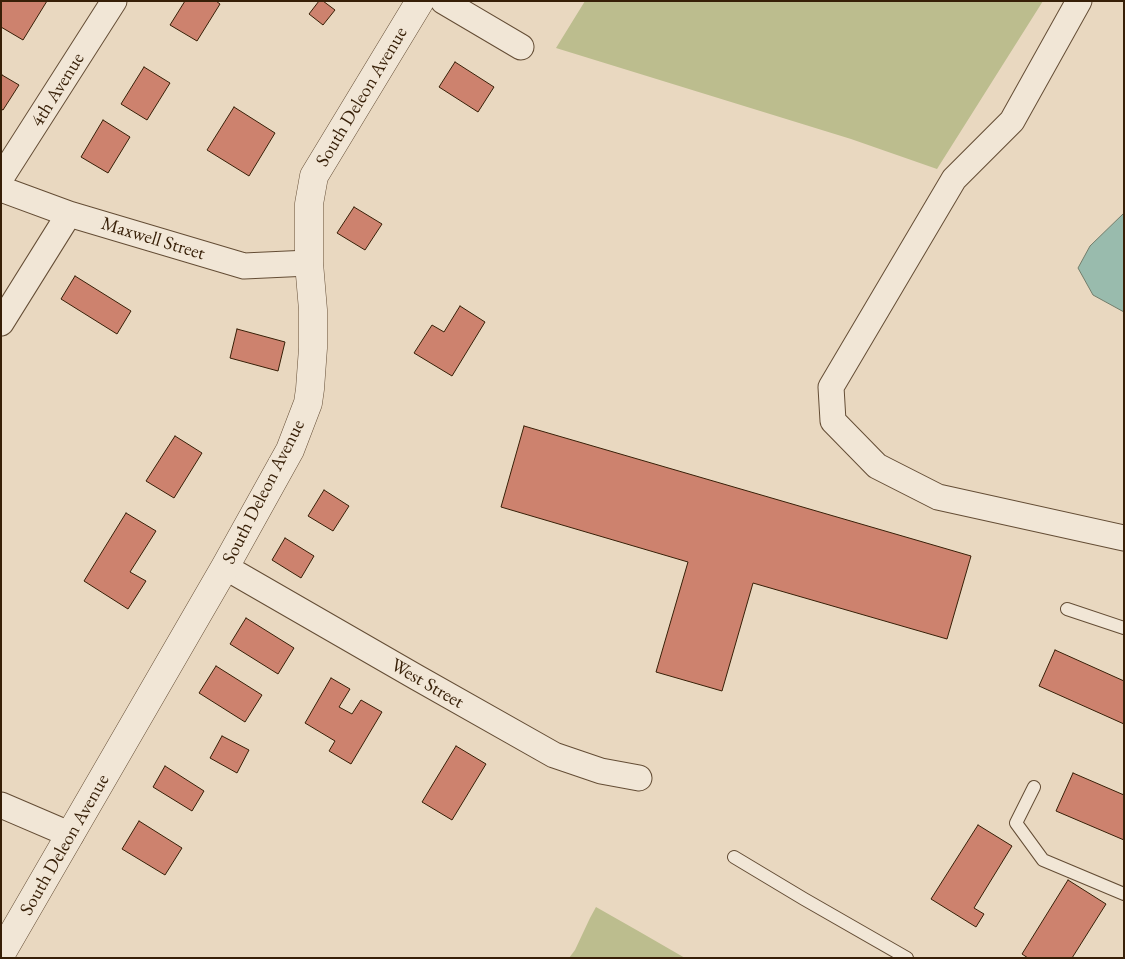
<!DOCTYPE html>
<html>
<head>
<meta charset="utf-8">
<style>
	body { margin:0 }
	#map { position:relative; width:1125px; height:959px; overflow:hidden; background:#e9d8c0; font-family:"EB Garamond",serif }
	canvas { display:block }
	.frame { position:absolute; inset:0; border:2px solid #371f07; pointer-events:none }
</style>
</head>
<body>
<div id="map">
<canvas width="1125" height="959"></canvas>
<div class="frame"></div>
</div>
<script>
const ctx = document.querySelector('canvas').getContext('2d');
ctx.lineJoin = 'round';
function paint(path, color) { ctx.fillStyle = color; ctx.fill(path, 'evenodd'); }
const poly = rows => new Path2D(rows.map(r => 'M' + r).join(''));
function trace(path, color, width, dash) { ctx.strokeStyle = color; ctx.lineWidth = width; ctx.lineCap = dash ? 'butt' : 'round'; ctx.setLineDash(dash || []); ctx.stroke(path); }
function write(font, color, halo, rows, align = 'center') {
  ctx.font = font + ' "EB Garamond",serif'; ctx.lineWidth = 5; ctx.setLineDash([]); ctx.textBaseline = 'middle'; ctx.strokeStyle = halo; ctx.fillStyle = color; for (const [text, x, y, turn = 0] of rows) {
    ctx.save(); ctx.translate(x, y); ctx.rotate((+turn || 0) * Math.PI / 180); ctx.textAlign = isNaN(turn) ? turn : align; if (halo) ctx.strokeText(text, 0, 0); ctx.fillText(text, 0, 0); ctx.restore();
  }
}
paint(poly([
	[585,1,1043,1,937,169,851,139,556,48],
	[596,907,640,932,685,958,569,958,575,950,590,918]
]), '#bcbd8e');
const water = poly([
	[1124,213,1124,312,1093,295,1078,268,1090,246,1124,213]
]);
paint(water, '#99bbad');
trace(water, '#727d6b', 1);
const building = poly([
	[1,1,47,1,23,40,1,27,1,1],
	[185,1,216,1,220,4,197,41,170,25,185,1],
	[319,1,323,1,335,10,323,25,309,14,319,1],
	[455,62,494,87,478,112,439,87,455,62],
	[144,67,170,83,147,120,121,104,144,67],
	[2,75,19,85,3,110,1,109,1,77,2,75],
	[234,107,275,133,249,176,207,150,234,107],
	[103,120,130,137,108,173,81,157,103,120],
	[354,207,382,224,365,250,337,233,354,207],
	[75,276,131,311,117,334,61,299,75,276],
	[460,306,485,322,452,376,414,353,432,325,444,332,460,306],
	[237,329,285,342,278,371,230,358,237,329],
	[524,426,971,556,947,639,753,583,722,691,656,672,688,562,501,507,524,426],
	[175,436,202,453,174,498,146,481,175,436],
	[324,490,349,506,333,531,308,516,324,490],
	[126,513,156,531,130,572,146,581,128,609,84,581,126,513],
	[285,538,314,556,301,578,272,560,285,538],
	[246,618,294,648,278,674,230,644,246,618],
	[1055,650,1124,681,1124,724,1039,686,1055,650],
	[216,666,262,695,245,722,199,693,216,666],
	[331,678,350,689,339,707,352,714,361,700,382,712,351,764,329,751,335,741,305,723,331,678],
	[222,736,249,750,237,773,210,758,222,736],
	[456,746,486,764,452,820,422,802,456,746],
	[165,766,204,791,192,811,153,787,165,766],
	[1073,773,1124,795,1124,840,1056,811,1073,773],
	[139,821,182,848,165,875,122,849,139,821],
	[978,825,1012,846,974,908,984,914,976,927,931,899,978,825],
	[1068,880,1106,904,1072,958,1028,958,1022,954,1068,880]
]);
paint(building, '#cd826e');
trace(building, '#371f07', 1);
const service = poly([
	[1067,609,1124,628],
	[1034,787,1016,823,1043,860,1124,894],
	[734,857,804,899,907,958]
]);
const minor = poly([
	[443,1,521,47],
	[1079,1,1012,121,954,179,831,387,833,421,877,466,938,497,1124,538],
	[1,178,114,1],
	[1,189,69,214,244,266,309,263],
	[1,323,69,214],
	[225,567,416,677,554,755,601,771,639,778],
	[1,805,71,835]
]);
const tertiary = poly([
	[1,954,225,567,290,450,308,403,310,389,313,348,313,310,309,263,309,204,314,176,420,1]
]);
trace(service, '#644d35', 14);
trace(minor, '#644d35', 27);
trace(tertiary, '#644d35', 29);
trace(service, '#f1e6d6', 12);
trace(minor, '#f1e6d6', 25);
trace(tertiary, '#f1e6d6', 28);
write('19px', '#371f07', '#f1e6d6', [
	["4th Avenue",58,90,-58],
	["South Deleon Avenue",362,97,-59],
	["Maxwell Street",153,239,17],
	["South Deleon Avenue",264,492,-63],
	["West Street",427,684,30],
	["South Deleon Avenue",65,845,-60]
]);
</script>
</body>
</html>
